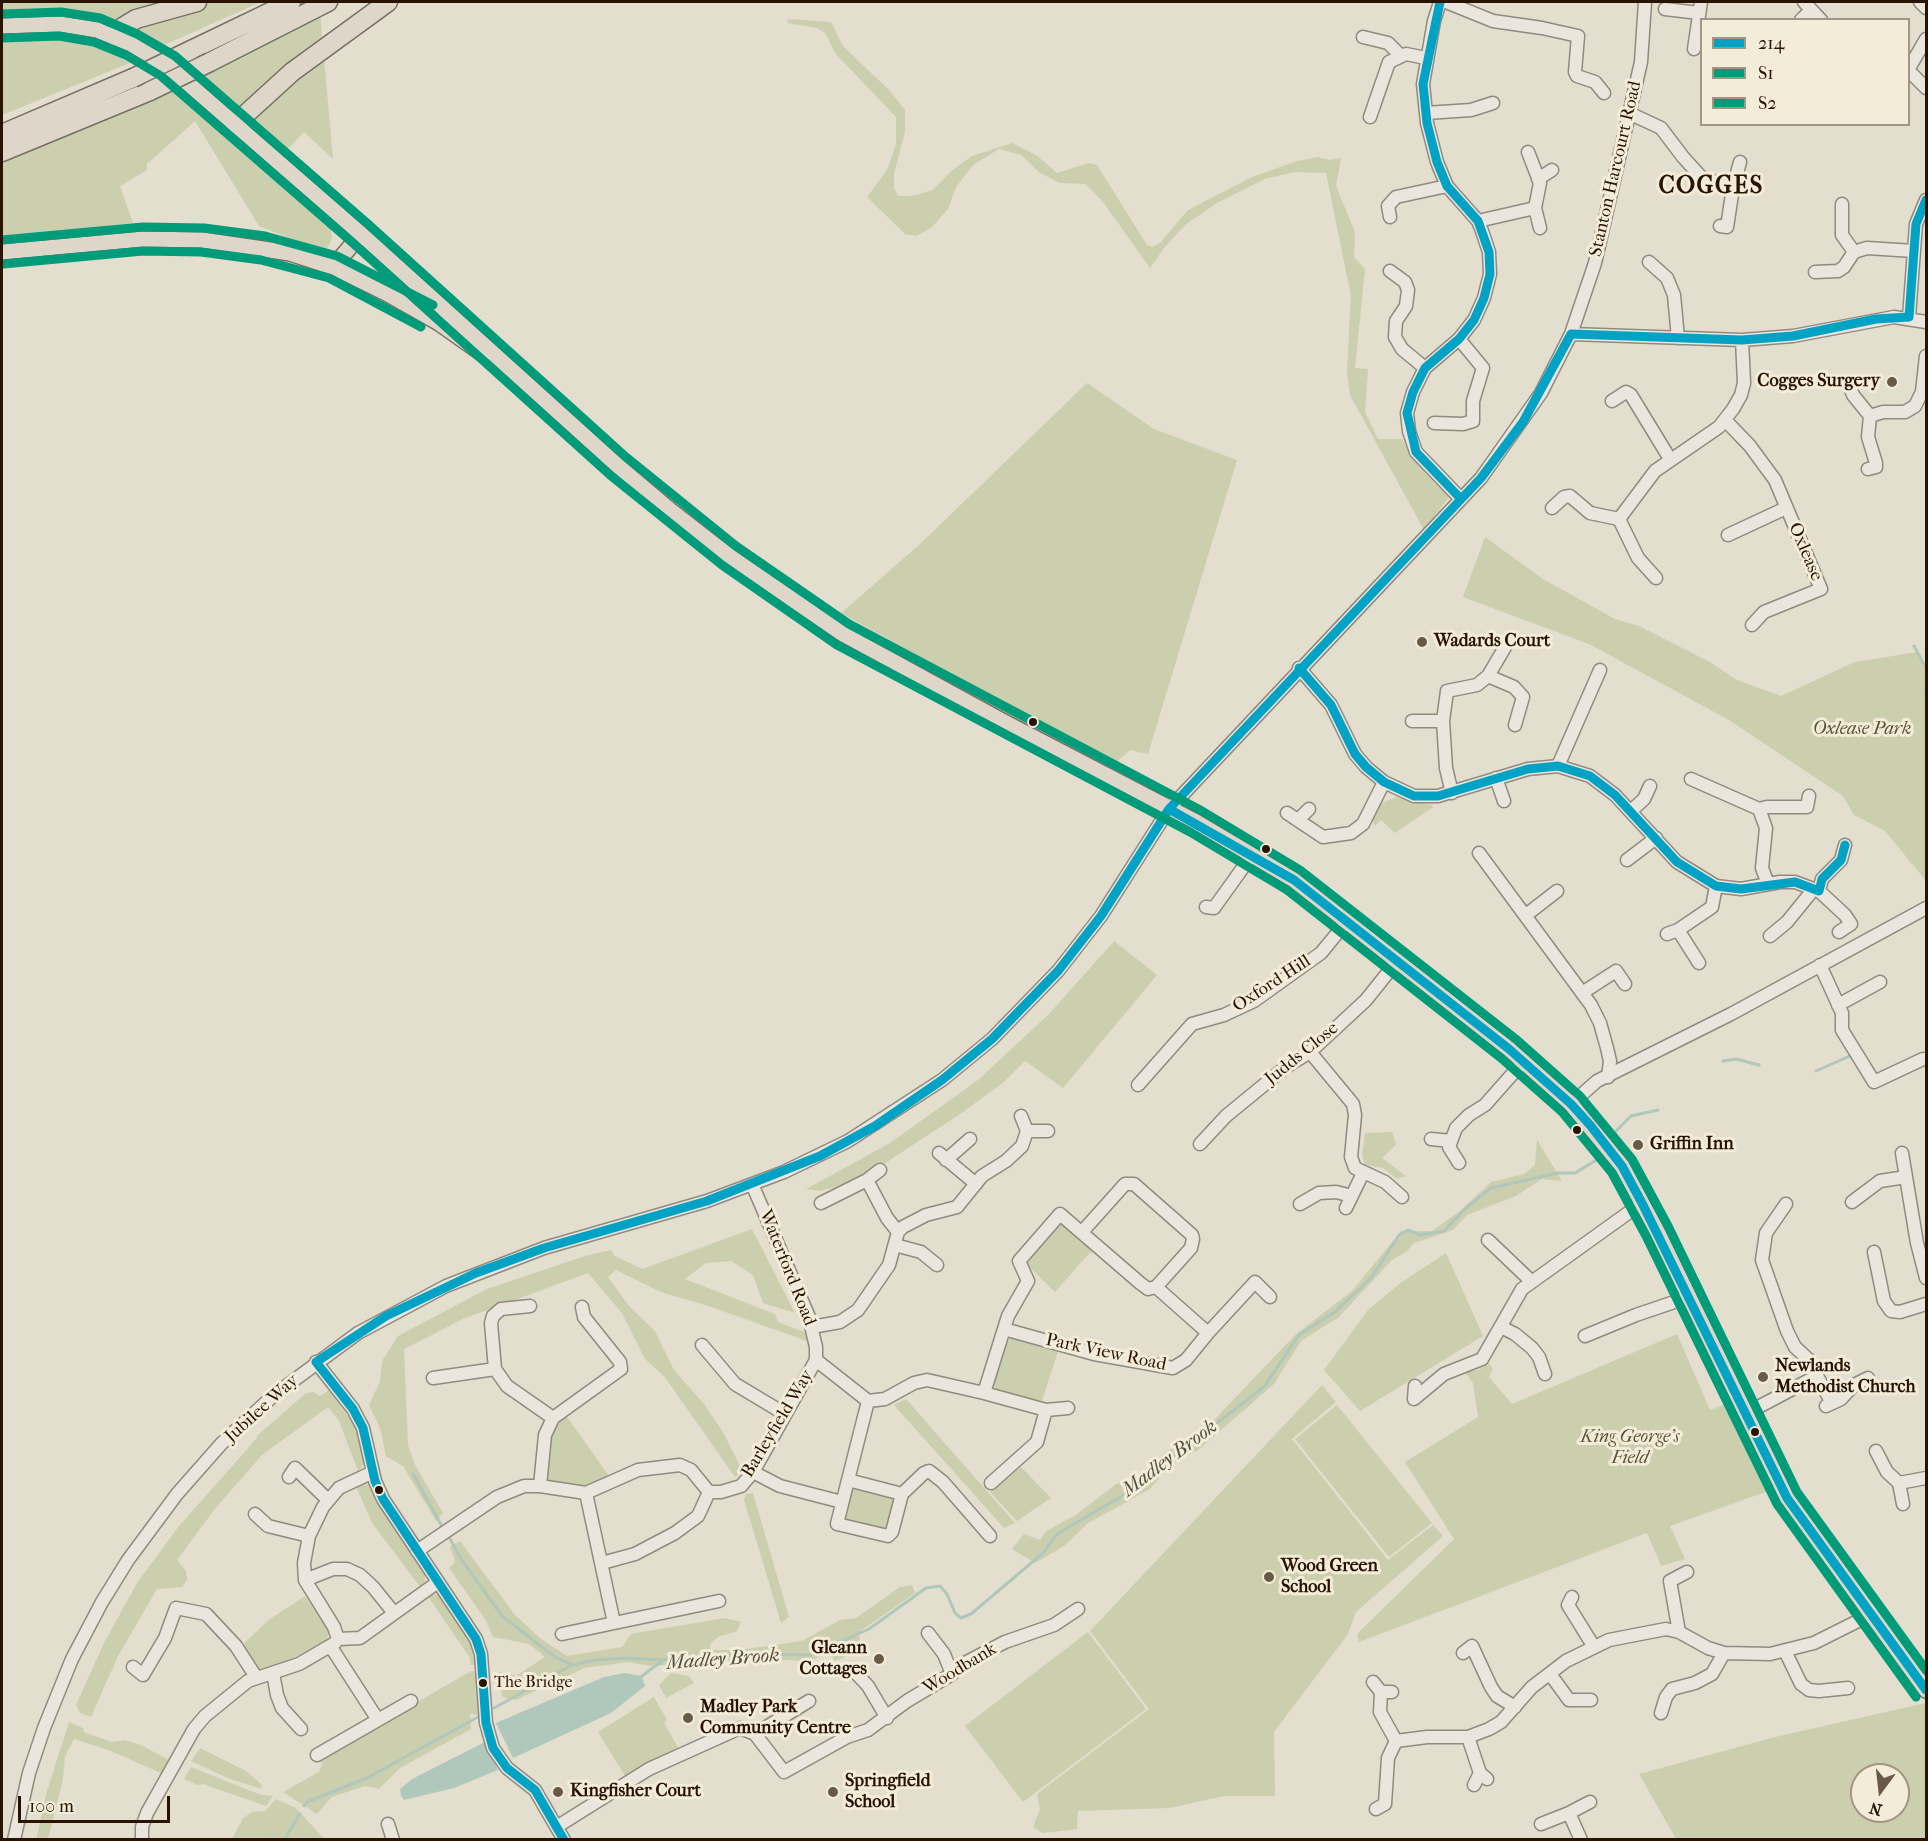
<!DOCTYPE html>
<html>
<head>
<meta charset="utf-8">
<style>
	body { margin:0 }
	#map { position:relative; width:1928px; height:1841px; overflow:hidden; background:#e3decd; font-family:"IM FELL French Canon",serif }
	canvas { display:block }
	.frame { position:absolute; inset:0; border:3px solid #281301; pointer-events:none }
	.legend { position:absolute; left:1700px; top:18px; width:210px; height:108px; box-sizing:border-box; background:#f3ecd9; border:2px solid #a29583; margin:0; padding:8px 10px; list-style:none; font-size:18px; color:#281301 }
	.legend li { display:flex; align-items:center; gap:12px; height:30px }
	.legend b { width:30px; border:2px solid #a29583 }
	.north { position:absolute; left:1850px; top:1763px; width:60px; height:60px; box-sizing:border-box; background:#f3ecd9; border:2px solid #a29583; border-radius:50%; rotate:195deg; font-size:16px; font-weight:700; line-height:24px; text-align:center; color:#281301 }
	.north::after { content:''; display:block; margin:auto; width:21px; height:27px; background:#695a48; clip-path:polygon(50% 0,100% 100%,50% 72%,0 100%) }
	.scale { position:absolute; left:18px; top:1796px; width:152px; height:27px; box-sizing:border-box; border:3px solid #281301; border-top:0; padding-left:8px; font-size:18px; line-height:21px; white-space:nowrap; color:#281301; -webkit-text-stroke:4px #f3ecd9; paint-order:stroke }
</style>
</head>
<body>
<div id="map">
<canvas width="1928" height="1841"></canvas>
<div class="frame"></div>
<ul class="legend">
<li><b style="height:8px;background:#02a2c4"></b>214</li>
<li><b style="height:8px;background:#009b79"></b>S1</li>
<li><b style="height:8px;background:#009b79"></b>S2</li>
</ul>
<div class="north">N</div>
<div class="scale">100 m</div>
</div>
<script>
const ctx = document.querySelector('canvas').getContext('2d');
ctx.lineJoin = 'round';
function paint(path, color) { ctx.fillStyle = color; ctx.fill(path, 'evenodd'); }
const poly = rows => new Path2D(rows.map(r => 'M' + r).join(''));
function trace(path, color, width, dash) { ctx.strokeStyle = color; ctx.lineWidth = width; ctx.lineCap = dash ? 'butt' : 'round'; ctx.setLineDash(dash || []); ctx.stroke(path); }
function write(font, color, halo, rows, align = 'center') {
  ctx.font = font + ' "IM FELL French Canon",serif'; ctx.lineWidth = 6; ctx.setLineDash([]); ctx.textBaseline = 'middle'; ctx.strokeStyle = halo; ctx.fillStyle = color; for (const [text, x, y, turn = 0] of rows) {
    ctx.save(); ctx.translate(x, y); ctx.rotate((+turn || 0) * Math.PI / 180); ctx.textAlign = isNaN(turn) ? turn : align; if (halo) ctx.strokeText(text, 0, 0); ctx.fillText(text, 0, 0); ctx.restore();
  }
}
paint(poly([
	[2,2,261,2,155,49,101,18,40,8,2,10],
	[320,13,333,159,304,132,288,149,196,77],
	[788,19,831,22,843,46,890,91,905,110,905,132,894,174,894,188,898,196,912,196,933,190,950,172,972,156,1012,143,1036,155,1057,173,1089,163,1097,165,1147,245,1152,247,1160,243,1188,210,1252,177,1297,161,1318,157,1330,160,1341,158,1336,186,1355,232,1354,257,1365,269,1355,368,1368,369,1365,412,1378,439,1402,439,1424,472,1449,497,1424,530,1350,395,1347,373,1351,296,1326,173,1294,172,1265,179,1217,203,1185,225,1165,247,1150,268,1103,202,1086,184,1060,183,1040,173,1021,155,999,149,973,165,956,187,948,209,931,228,916,236,905,234,867,197,887,170,896,144,896,117,835,53,826,34,817,28,787,23],
	[63,33,99,42,135,61,2,115,2,38],
	[177,88,330,223,332,239,325,252,259,226,195,121,147,164,147,170,120,186,133,223,2,238,2,158],
	[1087,383,1154,429,1237,460,1148,754,1130,750,1114,764,841,613,919,545],
	[1485,537,1543,579,1615,619,1639,626,1710,662,1737,680,1781,696,1855,662,1917,652,1926,671,1926,881,1885,831,1854,815,1843,796,1729,720,1589,644,1463,597],
	[1396,797,1431,805,1433,807,1395,833,1381,820,1375,826,1372,820,1380,804],
	[1114,941,1157,975,1063,1088,1025,1061,1004,1082,963,1112,884,1164,847,1184,820,1191,806,1189,890,1143,978,1080,1049,1014],
	[1392,1132,1396,1145,1382,1158,1406,1176,1397,1179,1383,1168,1365,1165,1362,1155,1365,1133],
	[1537,1140,1562,1181,1542,1179,1516,1196,1467,1215,1453,1230,1414,1243,1406,1252,1392,1260,1339,1317,1301,1341,1274,1384,1198,1450,1171,1464,1150,1489,1088,1523,1064,1546,1035,1563,1012,1549,1024,1534,1040,1540,1046,1531,1076,1515,1116,1484,1141,1477,1150,1463,1215,1419,1296,1334,1352,1291,1401,1231,1432,1231,1460,1211,1491,1182,1524,1174,1535,1165],
	[1062,1222,1093,1249,1055,1292,1025,1263],
	[752,1229,795,1313,763,1303,753,1275,731,1261,706,1263,685,1279,775,1314,778,1322,809,1334,810,1342,708,1306,661,1292,616,1270,608,1277,629,1306,655,1331,674,1370,704,1404,723,1432,739,1464,740,1473,735,1477,664,1376,645,1359,622,1313,588,1273,463,1319,404,1349,408,1445,415,1465,443,1513,436,1521,403,1466,386,1456,380,1428,369,1405,380,1381,382,1361,398,1336,487,1289,585,1256,611,1250,615,1256,642,1269],
	[1446,1253,1483,1336,1360,1411,1324,1370,1368,1310,1399,1284],
	[1677,1334,1710,1410,1734,1401,1774,1489,1670,1526,1685,1559,1661,1566,1647,1533,1359,1642,1357,1634,1454,1539,1405,1462,1478,1417,1473,1383,1465,1372,1479,1370,1489,1363,1493,1369,1489,1377,1512,1404],
	[1012,1338,1058,1351,1041,1404,996,1391,994,1385,1006,1342],
	[1322,1385,1336,1402,1292,1439,1388,1560,1433,1525,1443,1536,1356,1612,1348,1634,1274,1732,1275,1796,1224,1796,1169,1808,1078,1811,1077,1829,1043,1833,1033,1827,1040,1809,1037,1794,1149,1709,1090,1631],
	[329,1390,358,1430,365,1460,362,1467,358,1471,339,1421,328,1407,262,1455,214,1510,177,1560,186,1571,187,1580,182,1587,157,1589,118,1656,91,1717,80,1713,76,1705,104,1643,137,1583,179,1526,257,1438,257,1436,306,1393,313,1392,320,1396],
	[906,1399,1015,1523,1004,1528,894,1405],
	[1337,1405,1432,1523,1389,1557,1295,1439],
	[565,1414,609,1476,586,1488,548,1482,544,1477,551,1434],
	[1021,1467,1051,1498,1017,1521,990,1492],
	[364,1483,371,1486,425,1572,425,1581,421,1588,372,1523,355,1484],
	[851,1485,895,1497,896,1502,886,1532,847,1522,843,1517],
	[753,1493,789,1617,781,1623,744,1500,746,1494],
	[460,1541,515,1615,540,1638,567,1656,622,1647,631,1634,725,1618,741,1622,737,1631,718,1637,710,1644,710,1650,740,1650,802,1641,840,1620,856,1618,900,1587,912,1585,915,1593,859,1632,861,1650,835,1661,828,1652,811,1661,758,1659,650,1666,628,1662,584,1668,516,1700,502,1697,499,1672,516,1676,545,1657,529,1644,493,1637,485,1619,449,1568,455,1562,450,1547],
	[439,1594,466,1631,476,1653,477,1665,471,1665,470,1658,427,1595],
	[305,1596,327,1627,329,1632,327,1639,282,1664,261,1669,255,1668,241,1646,270,1619],
	[1088,1632,1146,1709,1023,1802,965,1726],
	[471,1671,476,1672,479,1715,470,1714,471,1729,400,1768,379,1789,365,1786,332,1797,317,1814,283,1792,319,1772,322,1764,319,1759],
	[671,1673,689,1676,694,1683,666,1698,659,1685],
	[654,1697,667,1720,664,1722,678,1748,625,1776,598,1732],
	[1926,1703,1926,1839,1676,1839,1639,1774,1775,1737],
	[1862,1775,1898,1775,1898,1811,1862,1811],
	[69,1722,83,1728,84,1732,112,1742,125,1740,141,1745,171,1761,163,1774,111,1751,74,1739,65,1756,63,1779,48,1839,36,1840,47,1791],
	[200,1748,246,1771,260,1783,262,1789,230,1779,191,1761],
	[191,1767,261,1795,273,1796,266,1806,203,1784,198,1785,184,1779],
	[276,1799,296,1808,324,1839,232,1839,243,1818,252,1812,265,1811]
]), '#cbcfae');
paint(poly([
	[624,1673,642,1676,645,1686,611,1713,513,1758,496,1723,604,1677],
	[485,1742,498,1770,454,1788,404,1800,401,1796,400,1789,412,1779]
]), '#afc8bb');
trace(poly([
	[1914,646,1926,668],
	[1925,693,1926,692],
	[1723,1061,1736,1059,1759,1065],
	[1816,1071,1852,1055],
	[1612,1135,1631,1116,1658,1110],
	[413,1474,444,1530],
	[448,1535,461,1559,502,1616,555,1657,573,1665,595,1660,627,1658,663,1660],
	[642,1676,663,1660,755,1654,810,1655,869,1629,926,1588,940,1586,947,1594,955,1613,961,1618,971,1614,1043,1553,1057,1534,1144,1483,1166,1462,1264,1387,1299,1335,1336,1311,1371,1278,1399,1235,1408,1230,1420,1235,1444,1231,1466,1208,1491,1188,1558,1173,1575,1173,1603,1156],
	[494,1708,572,1665],
	[304,1806,307,1802,367,1778,478,1717],
	[284,1840,300,1814]
]), '#afc8bb', 3);
const minor = poly([
	[1440,2,1434,21,1423,84,1427,123,1437,162,1447,186,1478,221,1482,231,1489,252,1490,274,1484,298,1474,320,1459,339,1425,368,1413,392,1407,413,1409,431,1416,452,1461,499],
	[1446,2,1493,21,1542,28,1578,36,1575,72,1577,76,1595,82,1604,93],
	[1804,2,1821,20],
	[1920,2,1926,8],
	[1665,9,1699,13],
	[1801,20,1810,11],
	[1363,37,1388,43,1400,55],
	[1694,49,1701,2],
	[1908,70,1926,39],
	[1908,70,1926,88],
	[1426,113,1471,110,1493,103],
	[1629,113,1661,128,1683,157,1702,178,1733,188],
	[1370,117,1389,62,1406,54,1426,58],
	[1538,179,1552,170],
	[1842,204,1842,235,1854,252],
	[1535,208,1540,228],
	[1390,217,1388,206,1396,197,1447,186],
	[1478,221,1535,208,1540,183,1528,152],
	[1720,226,1727,227,1733,188,1740,162],
	[1649,262,1667,278,1674,295,1678,338],
	[1390,271,1405,282,1408,290,1406,306,1396,321,1395,337,1402,349,1425,368],
	[1815,272,1838,271,1844,267,1854,252,1867,248,1914,251],
	[1909,317,1916,224,1926,200],
	[1571,334,1742,340,1793,336,1894,317,1926,322],
	[1849,384,1853,395,1870,416,1868,437,1876,463,1876,467,1868,469],
	[1612,401,1626,392,1631,395,1670,459],
	[1870,416,1883,412,1905,412,1915,406,1922,392,1926,356],
	[1725,420,1750,446,1775,480,1821,589,1764,612,1752,625],
	[1434,423,1463,424,1473,421,1473,401,1483,368,1459,339],
	[1552,508,1564,497,1570,496,1590,513,1619,519],
	[1728,535,1786,508],
	[1656,578,1638,558,1619,519,1655,471,1719,427,1733,409,1741,395,1744,383,1742,340],
	[1299,668,1331,705,1355,754,1366,767,1384,782,1414,796,1438,796,1528,769,1558,766,1577,772,1590,776,1615,795,1677,862,1716,886,1741,889,1780,882,1795,882,1819,891,1822,879,1841,860,1845,845],
	[1488,676,1508,642],
	[1412,721,1443,721],
	[1558,766,1600,670],
	[1496,778,1504,801],
	[1691,779,1759,809,1766,828,1762,868,1768,884],
	[1452,793,1446,768,1443,721,1447,691,1477,685,1488,676,1514,687,1523,697,1515,725],
	[1759,809,1767,807,1807,807,1809,796],
	[1631,811,1644,799,1650,786],
	[1287,813,1323,837,1351,833,1363,824,1384,782],
	[1299,819,1309,809],
	[1479,853,1591,1005,1600,1023,1607,1048,1610,1061,1608,1077],
	[1627,860,1656,838],
	[1819,891,1845,915,1851,924,1839,932],
	[1206,907,1214,908,1252,855],
	[1526,915,1557,891],
	[1667,934,1678,930],
	[1770,936,1787,922,1813,890],
	[1699,963,1678,930,1712,907,1716,886],
	[1820,965,1842,1013,1842,1030,1874,1082,1923,1059],
	[1582,993,1616,971,1625,984],
	[1838,1005,1880,982],
	[1310,1052,1353,1104,1355,1115,1351,1157,1355,1168,1385,1182,1402,1197],
	[1138,1085,1192,1024,1224,1015,1254,1001,1321,953,1348,920],
	[1571,1104,1597,1081,1731,1014,1926,908],
	[1021,1116,1027,1131],
	[1431,1139,1451,1141],
	[1200,1144,1226,1116,1287,1066,1310,1052,1366,1000,1398,960],
	[939,1153,976,1184],
	[1902,1153,1917,1243,1926,1278],
	[946,1160,970,1139],
	[1459,1163,1449,1147,1456,1128,1469,1115,1485,1105,1523,1062],
	[867,1180,887,1218,898,1232],
	[752,1184,809,1317,816,1347,816,1360,868,1401,885,1399,914,1383,927,1380,984,1393,1008,1316,1028,1281,1019,1261,1060,1214,1140,1283,1148,1289,1156,1287,1208,1333,1186,1360,1173,1368,1094,1354,1004,1329],
	[1852,1202,1880,1181,1906,1177],
	[821,1203,867,1180,880,1170],
	[1300,1204,1319,1193,1336,1192,1352,1196],
	[1346,1208,1363,1173],
	[1082,1232,1125,1184,1134,1184,1192,1235,1193,1239,1191,1248,1156,1287],
	[1488,1240,1531,1281],
	[895,1245,921,1252,937,1265],
	[1874,1252,1884,1301,1891,1311,1900,1312,1926,1304],
	[530,1306,501,1309,493,1316,491,1323,495,1369,507,1386,553,1418],
	[812,1327,840,1322,858,1310,889,1265,898,1232,903,1227,926,1215,957,1207,982,1176,1006,1161,1022,1146,1027,1131,1048,1131],
	[1501,1327,1515,1334,1532,1348,1539,1357,1545,1374],
	[1208,1333,1255,1282,1270,1297],
	[1585,1336,1636,1315,1689,1297],
	[702,1345,735,1384,785,1414],
	[316,1362,353,1409,363,1428,375,1481,383,1499,476,1639,481,1654,486,1723,493,1748,507,1768,535,1790,564,1840],
	[1817,1376,1832,1403],
	[433,1378,495,1369],
	[1415,1386,1414,1399,1444,1374,1482,1359,1522,1289,1642,1203],
	[984,1393,1046,1410,1068,1408],
	[868,1401,848,1480,902,1494,924,1473,929,1471,943,1482,990,1536],
	[1826,1406,1841,1399,1854,1385,1868,1378],
	[1745,1414,1817,1376,1809,1360,1795,1347,1787,1331,1762,1260,1766,1233,1786,1204],
	[1876,1451,1887,1472,1899,1483,1926,1478],
	[753,1472,780,1486,842,1502],
	[289,1477,295,1468,328,1500],
	[848,1480,837,1524,888,1536,892,1532,902,1494],
	[991,1483,1037,1442,1046,1410],
	[1899,1483,1903,1504],
	[540,1486,545,1435,553,1418,621,1369,620,1362,584,1317,582,1307],
	[586,1493,614,1623],
	[255,1514,268,1526,309,1536],
	[417,1551,497,1497,524,1486,540,1486,586,1493,638,1470,680,1465,691,1470,709,1492,721,1492,741,1486,753,1472,816,1360],
	[602,1563,635,1554,675,1533,698,1516,709,1492],
	[305,1580,333,1569,347,1569,360,1575,373,1587,394,1613],
	[1572,1597,1568,1605,1594,1647],
	[1679,1632,1670,1581,1687,1572],
	[928,1633,944,1654,952,1674],
	[562,1634,719,1601],
	[338,1639,360,1638,438,1582],
	[331,1647,378,1720],
	[1785,1651,1801,1684,1809,1690,1819,1691,1848,1688],
	[1463,1653,1472,1646,1491,1687,1497,1696,1515,1707],
	[133,1667,143,1675,165,1638,176,1608,206,1614,236,1646,256,1677],
	[854,1671,868,1686,887,1718],
	[273,1673,277,1695,282,1708,301,1729],
	[1550,1674,1569,1700,1591,1700],
	[1373,1682,1381,1692],
	[1392,1692,1381,1692,1380,1712,1396,1741],
	[1661,1713,1666,1697,1672,1689,1695,1683,1712,1674,1724,1653],
	[755,1734,809,1701],
	[1468,1737,1480,1773,1487,1779],
	[317,1755,411,1701],
	[1474,1785,1480,1773],
	[1376,1809,1385,1804,1388,1758,1396,1741,1427,1737,1468,1737,1489,1729,1501,1722,1532,1687,1566,1661,1609,1640,1666,1629,1679,1632,1708,1648,1724,1653,1770,1654,1814,1643,1870,1615],
	[388,1824,393,1840],
	[1541,1824,1569,1813],
	[558,1826,649,1769,740,1728,755,1734,784,1772,847,1737,868,1730,907,1701,952,1674,963,1664,1005,1642,1054,1625,1078,1609],
	[14,1840,29,1773,44,1728,72,1659,102,1602,128,1560,177,1494,222,1443,274,1395,358,1333,446,1286,544,1248,707,1201,784,1172,848,1141,942,1080,992,1039,1058,971,1101,916,1169,809,1481,478,1541,393,1571,334,1595,263,1641,62,1645,2],
	[142,1840,142,1827,147,1813,194,1729,205,1716,248,1681,299,1664,335,1643,338,1639,334,1627,305,1580,304,1563,309,1536,323,1507,339,1488,373,1472],
	[1581,1840,1569,1813,1590,1802]
]);
const major = poly([
	[2,26,60,24,97,30,131,44,168,66,361,234,618,466,671,511,729,556,843,634,1004,722,1196,822,1294,880,1509,1049,1571,1104,1622,1166,1657,1231,1787,1498,1926,1690],
	[2,252,143,239,202,240,290,253,333,267,386,293,439,323,483,354],
	[333,267,361,234]
]);
const highway = poly([
	[115,36,123,27,136,19,197,2],
	[191,50,291,2],
	[210,62,328,2],
	[235,124,292,72,388,2],
	[2,134,133,78],
	[2,152,150,91]
]);
trace(minor, '#908a7f', 15);
trace(major, '#756f64', 18);
trace(highway, '#756f64', 21);
trace(minor, '#eae6de', 12);
trace(major, '#ddd6c9', 15);
trace(highway, '#ddd6c9', 18);
const highwayBridge = poly([
	[133,78,191,50],
	[150,91,210,62]
]);
trace(highwayBridge, '#756f64', 21, []);
trace(highwayBridge, '#ddd6c9', 18);
trace(poly([
	[1440,2,1423,84,1427,123,1437,162,1447,186,1478,221,1489,252,1490,274,1484,298,1474,320,1459,339,1425,368,1413,392,1407,413,1416,452,1461,499],
	[1299,668,1331,705,1355,754,1366,767,1384,782,1414,796,1438,796,1528,769,1558,766,1590,776,1615,795,1677,862,1716,886,1741,889,1795,882,1819,891,1822,879,1841,860,1845,845],
	[1169,809,1294,880,1509,1049,1571,1104,1590,1125,1622,1166,1642,1203,1787,1498,1926,1690],
	[564,1840,535,1790,507,1768,493,1748,486,1723,481,1654,476,1639,383,1499,375,1481,363,1428,353,1409,316,1362,386,1316,476,1273,544,1248,707,1201,820,1156,875,1126,942,1080,992,1039,1058,971,1101,916,1169,809,1481,478,1523,422,1571,334,1742,340,1793,336,1876,319,1909,317,1916,224,1926,200]
]), '#02a2c4', 9);
trace(poly([
	[2,38,59,36,94,42,126,55,161,76,353,243,610,475,722,565,837,645,1190,832,1287,890,1501,1058,1562,1112,1612,1173,1646,1236,1777,1504,1916,1697],
	[3,264,143,251,201,252,261,260,329,278,421,327]
]), '#009b79', 9);
trace(poly([
	[2,14,61,12,100,18,137,34,175,56,369,225,626,457,736,546,849,624,1202,811,1300,870,1517,1040,1580,1096,1632,1159,1668,1226,1797,1492,1926,1670],
	[2,240,143,227,204,228,265,236,337,256,433,305]
]), '#009b79', 9);
for (const [x, y, r, color] of [
	[1892,382,6,"#695a48"],
	[1422,642,6,"#695a48"],
	[1033,722,5,"#281301"],
	[1266,849,5,"#281301"],
	[1577,1130,5,"#281301"],
	[1638,1145,6,"#695a48"],
	[1763,1377,6,"#695a48"],
	[1755,1432,5,"#281301"],
	[379,1490,5,"#281301"],
	[1269,1577,6,"#695a48"],
	[879,1659,6,"#695a48"],
	[483,1683,5,"#281301"],
	[688,1718,6,"#695a48"],
	[558,1792,6,"#695a48"],
	[833,1792,6,"#695a48"]
]) { const dot = new Path2D(); dot.arc(x, y, r, 0, 2 * Math.PI); ctx.fillStyle = color; ctx.fill(dot); trace(dot, '#f3ecd9', 2); }
write('16px', '#281301', '#f3ecd9', [
	["The Bridge",494,1683]
], 'left');
write('18px', '#281301', '#f3ecd9', [
	["Stanton Harcourt Road",1616,169,-77],
	["Oxlease",1805,552,67],
	["Oxford Hill",1272,984,-33],
	["Judds Close",1302,1054,-39],
	["Waterford Road",787,1268,68],
	["Park View Road",1106,1353,12],
	["Jubilee Way",262,1409,-42],
	["Barleyfield Way",778,1424,-59],
	["Woodbank",960,1669,-31]
]);
write('bold 18px', '#281301', '#f3ecd9', [
	["Cogges Surgery",1880,382,"right"],
	["Wadards Court",1434,642],
	["Griffin Inn",1650,1145],
	["Newlands",1775,1367],
	["Methodist Church",1775,1388],
	["Wood Green",1281,1567],
	["School",1281,1588],
	["Gleann",867,1649,"right"],
	["Cottages",867,1670,"right"],
	["Madley Park",700,1708],
	["Community Centre",700,1729],
	["Springfield",845,1782],
	["School",845,1803],
	["Kingfisher Court",570,1792]
], 'left');
write('italic 18px', '#5a5134', '#f3ecd9', [
	["Oxlease Park",1862,730],
	["King George's",1630,1438],
	["Field",1630,1459]
]);
write('italic 20px', '#504f3f', '#f3ecd9', [
	["Madley Brook",1170,1459,-37],
	["Madley Brook",723,1660,-4]
]);
ctx.letterSpacing = '1.5px';
write('bold 24px', '#281301', '#f3ecd9', [
	["COGGES",1711,187]
]);
ctx.letterSpacing = '0px';
</script>
</body>
</html>
